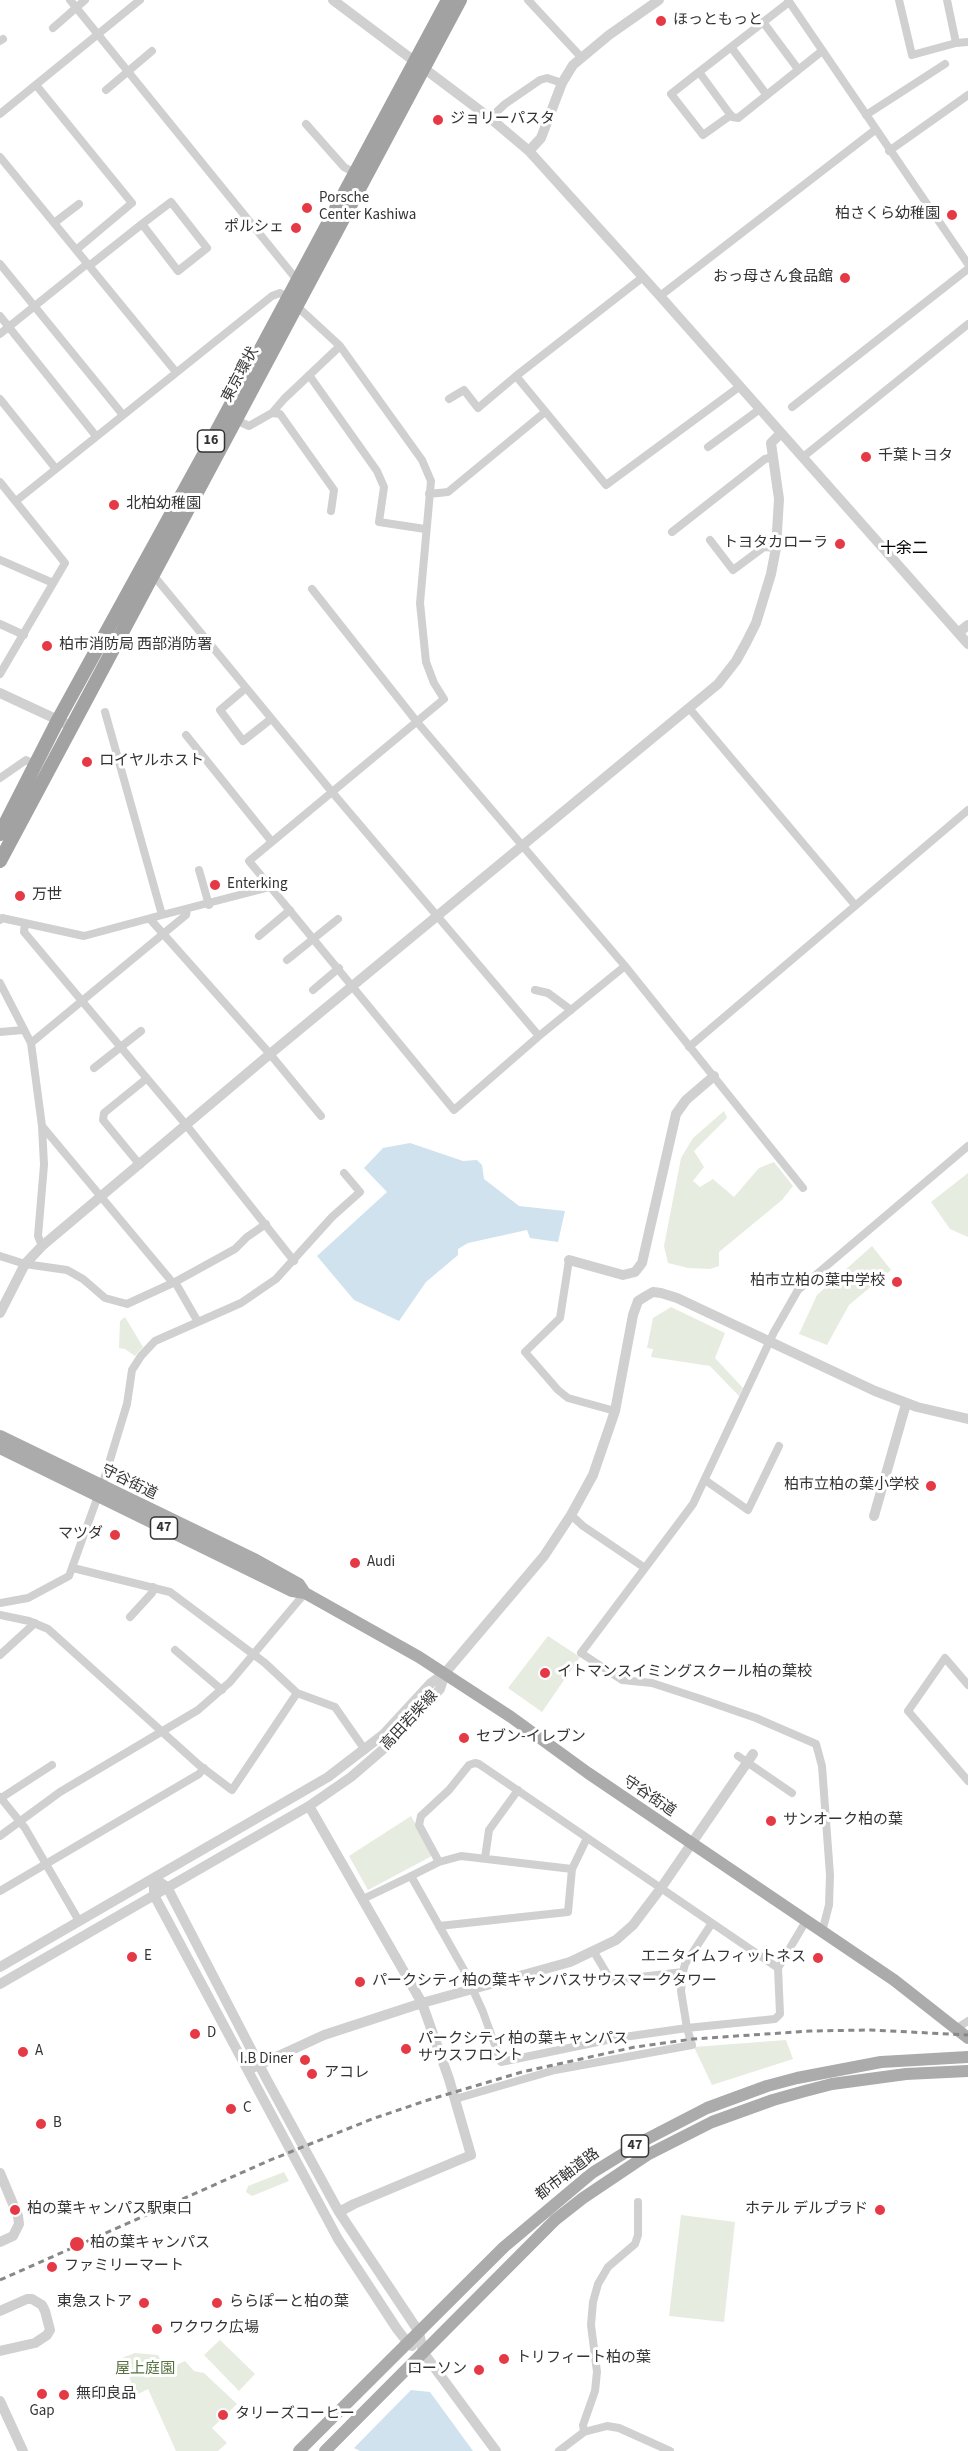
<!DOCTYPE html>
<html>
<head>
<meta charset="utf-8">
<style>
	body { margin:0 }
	canvas { display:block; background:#fff }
</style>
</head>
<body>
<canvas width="968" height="2451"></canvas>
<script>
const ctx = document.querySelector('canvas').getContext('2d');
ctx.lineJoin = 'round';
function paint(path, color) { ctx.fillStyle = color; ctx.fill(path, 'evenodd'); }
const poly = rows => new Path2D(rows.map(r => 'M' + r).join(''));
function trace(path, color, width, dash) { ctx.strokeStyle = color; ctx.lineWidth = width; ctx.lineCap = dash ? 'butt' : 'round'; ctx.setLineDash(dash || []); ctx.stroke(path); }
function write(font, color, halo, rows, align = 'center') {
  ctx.font = font + ' "Source Sans 3","Noto Sans JP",sans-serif'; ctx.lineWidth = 6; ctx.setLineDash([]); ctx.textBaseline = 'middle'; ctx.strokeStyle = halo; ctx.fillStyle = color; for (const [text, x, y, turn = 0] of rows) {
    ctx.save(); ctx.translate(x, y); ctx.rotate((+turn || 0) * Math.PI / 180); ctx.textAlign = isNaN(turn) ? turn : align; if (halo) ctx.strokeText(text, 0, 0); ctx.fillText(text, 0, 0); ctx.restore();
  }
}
paint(poly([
	[724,1111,727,1118,694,1151,704,1167,693,1181,700,1187,713,1179,734,1197,759,1168,774,1162,793,1186,782,1200,719,1252,719,1266,710,1269,688,1268,668,1263,664,1246,681,1158,693,1138],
	[968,1173,968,1237,950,1229,931,1202],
	[872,1246,891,1270,849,1305,827,1345,799,1334,817,1295],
	[671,1307,725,1333,715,1358,743,1388,739,1396,710,1366,651,1357,653,1349,647,1348,653,1318],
	[125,1317,143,1347,135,1356,125,1349,119,1348,120,1321],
	[548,1636,580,1657,542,1712,508,1688],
	[411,1816,432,1852,430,1857,368,1890,349,1856],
	[786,2040,793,2059,712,2085,694,2047],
	[284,2172,289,2181,252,2196,246,2192,248,2186],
	[681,2215,735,2222,724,2322,669,2316],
	[220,2340,255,2374,239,2391,204,2355],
	[135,2353,158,2355,165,2366,164,2371,185,2361,194,2371,204,2373,237,2404,212,2428,227,2443,218,2451,176,2451,148,2389,136,2395,122,2358]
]), '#e6ecdf');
paint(poly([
	[410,1143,463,1161,477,1160,482,1165,484,1179,519,1206,565,1211,558,1242,530,1238,527,1230,468,1243,458,1249,458,1255,426,1282,399,1321,354,1300,317,1256,387,1192,364,1168,383,1148],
	[411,2390,430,2392,473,2451,360,2451,354,2448]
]), '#cfe2ee');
trace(poly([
	[70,0,297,280],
	[528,0,581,57],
	[788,0,968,264],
	[899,0,912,55,956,43,968,42],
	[947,0,956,43],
	[789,2,699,72,732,117,738,118,822,51],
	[763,22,798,69],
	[53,28,85,0],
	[0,41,3,39],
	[731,47,766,94],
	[699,72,671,94,703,135,731,115],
	[36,85,132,203,76,250],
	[106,90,152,51],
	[0,114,140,0],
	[866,115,945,64],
	[490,118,505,104,540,80,547,78,562,83],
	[306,124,344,167,358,175],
	[889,151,968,95],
	[0,157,176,372],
	[54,223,79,204],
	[0,264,123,415],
	[89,266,142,224,171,202,207,248,178,271,142,224],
	[643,277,516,376,606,485,739,387],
	[660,296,875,130],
	[0,316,96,436],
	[0,334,87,264],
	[309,375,377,471,384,487,379,522,425,529],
	[0,399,56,469],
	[449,399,464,390,478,408,516,376],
	[792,407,968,269],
	[272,413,280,414,334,490,331,511],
	[236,420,249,426,272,413,284,399,340,346],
	[708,447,760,409],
	[803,457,968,324],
	[0,482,65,563,0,674],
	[429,494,448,492,545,412],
	[16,501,272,296,280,293,288,298,340,346,422,460,431,481,420,603,426,662,434,683,444,699,249,861,454,1110,539,1036,625,966],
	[672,532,765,459,773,457],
	[710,540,733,570,764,547,776,548],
	[0,560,53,583],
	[154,576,332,792,539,1036],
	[312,589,417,722,625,966,803,1188],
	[0,624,24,635],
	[246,688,220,710,243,741,271,719],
	[689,708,855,905],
	[186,735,272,842],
	[0,778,26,760,35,765],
	[199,870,209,905],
	[162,915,270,887],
	[150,919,270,1054,321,1116],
	[0,920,2,918,84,936,162,915,105,712],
	[25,923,24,932,187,1126,294,1261],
	[259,936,290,910],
	[287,960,338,919],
	[0,983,31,1043,42,1126,44,1165,38,1236,42,1246],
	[313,990,339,968],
	[535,990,548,993,571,1010],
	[0,1032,23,1030],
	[31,1043,186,915,187,910],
	[689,1047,968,810],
	[94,1068,141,1031],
	[42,1126,173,1283],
	[140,1165,103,1120,104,1113,146,1079],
	[0,1256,25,1264,67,1270,83,1279,105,1298,127,1304,175,1282,235,1249,247,1237,266,1224],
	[569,1260,560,1318,525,1352,558,1390,568,1398,615,1411],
	[175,1282,198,1322],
	[705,1480,748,1510,779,1446],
	[102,1486,127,1404,132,1370,141,1356,155,1341,241,1303,276,1279,332,1217,360,1192,344,1173],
	[571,1515,583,1526,645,1568,693,1504,774,1332,798,1290,968,1146],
	[73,1568,170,1592,265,1663,297,1693,335,1707,365,1750],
	[645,1568,581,1653,622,1680,652,1683,701,1699,756,1718,816,1744,822,1766,830,1875,829,1905,822,1932],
	[0,1603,28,1598,69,1576,98,1496],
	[0,1615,29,1621,48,1629,199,1765,232,1790,295,1696],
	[130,1617,152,1593,153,1587],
	[175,1650,222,1690],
	[0,1655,35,1623],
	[968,1685,945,1658,908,1711,968,1781],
	[738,1756,792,1793],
	[0,1797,25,1828,79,1921],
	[1,1798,52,1765],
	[0,1836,60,1792,198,1710,230,1682,305,1593],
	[485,1858,489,1830,518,1790],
	[439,1862,461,1856,572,1869],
	[0,1891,199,1774,204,1768],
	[363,1899,411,1876,439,1862,419,1825,421,1816,449,1790,469,1765,475,1763,479,1764,712,1923,685,1964,683,1972,681,1991,687,2028,617,2038,501,2062,483,2012,464,1970,411,1876],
	[712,1923,778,1968],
	[439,1926,568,1912,572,1869,587,1838],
	[594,1952,607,1974,614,1980,683,1972],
	[957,2028,968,2021],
	[455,2099,555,2070,692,2045,687,2028,775,2019,780,2014,778,1968,806,1921],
	[584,2432,607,2426,619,2428,670,2451],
	[559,2451,584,2432,583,2425,595,2391,597,2372,591,2325,593,2302,598,2284,608,2267,635,2244,638,2235,638,2202]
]), '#d0d0d0', 8);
trace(poly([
	[333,0,490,118,529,151,660,296,968,644],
	[529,151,541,138,562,83,573,65,609,35,659,0],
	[958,633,968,625],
	[0,693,71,726],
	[569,1260,623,1275,635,1272,642,1263,676,1114,686,1100,714,1076],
	[0,1313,25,1264,42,1246,270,1054,718,684,736,661,746,643,756,623,771,574,776,548,779,499,771,443,781,433],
	[874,1516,906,1404],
	[309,1806,422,2003,449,2079,471,2155,354,2204,339,2212],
	[154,1878,167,1887,267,2080,339,2212,419,2332,423,2352,496,2451],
	[154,1878,154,1895,338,2239,397,2329,408,2343,412,2346],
	[0,1967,328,1777,384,1734,431,1683,445,1673,544,1556,571,1515,593,1475,615,1411,633,1315,638,1301,646,1296,653,1292,661,1293,677,1298,875,1391,917,1407,968,1419],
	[0,1984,309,1806,351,1777,394,1740,440,1689,445,1673],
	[248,2070,324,2035,422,2003,570,1962,616,1940,633,1925,661,1888,753,1754],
	[0,2173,18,2216,19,2224,13,2236,0,2242],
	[0,2311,27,2299,32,2299,42,2305,45,2311,50,2330,47,2335,35,2343,0,2351],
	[0,2401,23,2451]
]), '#d0d0d0', 10);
trace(poly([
	[0,1436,256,1560,299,1584,305,1593],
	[0,1448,292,1591,305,1593,419,1657,511,1717,588,1773,894,1980,968,2038],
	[299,2451,504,2247,592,2173,647,2139,707,2108,767,2086,797,2078,881,2062,968,2057],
	[325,2451,555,2220,583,2198,647,2155,712,2122,773,2100,805,2091,832,2084,906,2074,968,2071]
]), '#ababab', 12);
trace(poly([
	[0,834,58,720,213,438,448,0],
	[0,861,460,0]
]), '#a2a2a2', 14);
trace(poly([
	[0,2280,268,2161,372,2119,428,2100,522,2072,635,2047,693,2039,810,2031,871,2030,968,2035]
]), '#888', 3, [6, 4.5]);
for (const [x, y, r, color] of [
	[661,21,6,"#e63946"],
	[438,120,6,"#e63946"],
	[307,208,6,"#e63946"],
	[952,215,6,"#e63946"],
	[296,228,6,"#e63946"],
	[845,278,6,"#e63946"],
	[866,457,6,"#e63946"],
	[114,505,6,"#e63946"],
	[840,544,6,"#e63946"],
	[47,646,6,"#e63946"],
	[87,762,6,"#e63946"],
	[215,885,6,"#e63946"],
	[20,896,6,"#e63946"],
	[897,1282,6,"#e63946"],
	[931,1486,6,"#e63946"],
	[115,1535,6,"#e63946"],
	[355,1563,6,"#e63946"],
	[545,1673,6,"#e63946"],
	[464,1738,6,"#e63946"],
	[771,1821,6,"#e63946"],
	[132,1957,6,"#e63946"],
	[818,1958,6,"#e63946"],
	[360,1982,6,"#e63946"],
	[195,2034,6,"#e63946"],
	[406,2049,6,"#e63946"],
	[23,2052,6,"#e63946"],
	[305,2060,6,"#e63946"],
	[312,2074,6,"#e63946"],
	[231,2109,6,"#e63946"],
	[41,2124,6,"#e63946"],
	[15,2210,6,"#e63946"],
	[880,2210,6,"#e63946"],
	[77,2244,8,"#e63946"],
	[52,2267,6,"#e63946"],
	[144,2303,6,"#e63946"],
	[217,2303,6,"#e63946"],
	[157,2329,6,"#e63946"],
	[504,2359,6,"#e63946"],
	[479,2370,6,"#e63946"],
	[42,2394,6,"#e63946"],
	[64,2395,6,"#e63946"],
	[223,2415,6,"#e63946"]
]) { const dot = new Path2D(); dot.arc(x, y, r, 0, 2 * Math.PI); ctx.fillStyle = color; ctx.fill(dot); trace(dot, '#fff', 2); }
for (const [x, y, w] of [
	[211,441,27],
	[164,1528,27],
	[635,2146,27]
]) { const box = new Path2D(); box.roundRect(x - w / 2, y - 11, w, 22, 4.5); ctx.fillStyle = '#fff'; ctx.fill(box); trace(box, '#333', 1.5); }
write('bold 14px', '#333', null, [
	["16",211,441],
	["47",164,1528],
	["47",635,2146]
]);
write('15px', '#333', '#fff', [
	["ほっともっと",673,21],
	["ジョリーパスタ",450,120],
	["Porsche",319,199],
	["Center Kashiwa",319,216],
	["柏さくら幼稚園",940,215,"right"],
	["ポルシェ",284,228,"right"],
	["おっ母さん食品館",833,278,"right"],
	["千葉トヨタ",878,457],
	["北柏幼稚園",126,505],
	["トヨタカローラ",828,544,"right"],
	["柏市消防局 西部消防署",59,646],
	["ロイヤルホスト",99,762],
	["Enterking",227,885],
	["万世",32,896],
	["柏市立柏の葉中学校",885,1282,"right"],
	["柏市立柏の葉小学校",919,1486,"right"],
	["マツダ",103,1535,"right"],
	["Audi",367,1563],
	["イトマンスイミングスクール柏の葉校",557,1673],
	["セブン-イレブン",476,1738],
	["サンオーク柏の葉",783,1821],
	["E",144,1957],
	["エニタイムフィットネス",806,1958,"right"],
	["パークシティ柏の葉キャンパスサウスマークタワー",372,1982],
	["D",207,2034],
	["パークシティ柏の葉キャンパス",418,2040],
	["サウスフロント",418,2057],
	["A",35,2052],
	["I.B Diner",293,2060,"right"],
	["アコレ",324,2074],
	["C",243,2109],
	["B",53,2124],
	["柏の葉キャンパス駅東口",27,2210],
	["ホテル デルプラド",868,2210,"right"],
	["柏の葉キャンパス",90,2244],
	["ファミリーマート",64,2267],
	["東急ストア",132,2303,"right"],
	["ららぽーと柏の葉",229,2303],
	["ワクワク広場",169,2329],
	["トリフィート柏の葉",516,2359],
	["ローソン",467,2370,"right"],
	["無印良品",76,2395],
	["Gap",42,2412,"center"],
	["タリーズコーヒー",235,2415]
], 'left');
write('15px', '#333', '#fff', [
	["東京環状",241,375,-62],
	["守谷街道",129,1483,26],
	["高田若柴線",410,1721,-47],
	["守谷街道",649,1797,34],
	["都市軸道路",568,2175,-37]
]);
write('15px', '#56703f', '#fff', [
	["屋上庭園",145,2370]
]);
write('16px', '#000', '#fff', [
	["十余二",904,549]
]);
</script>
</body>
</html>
